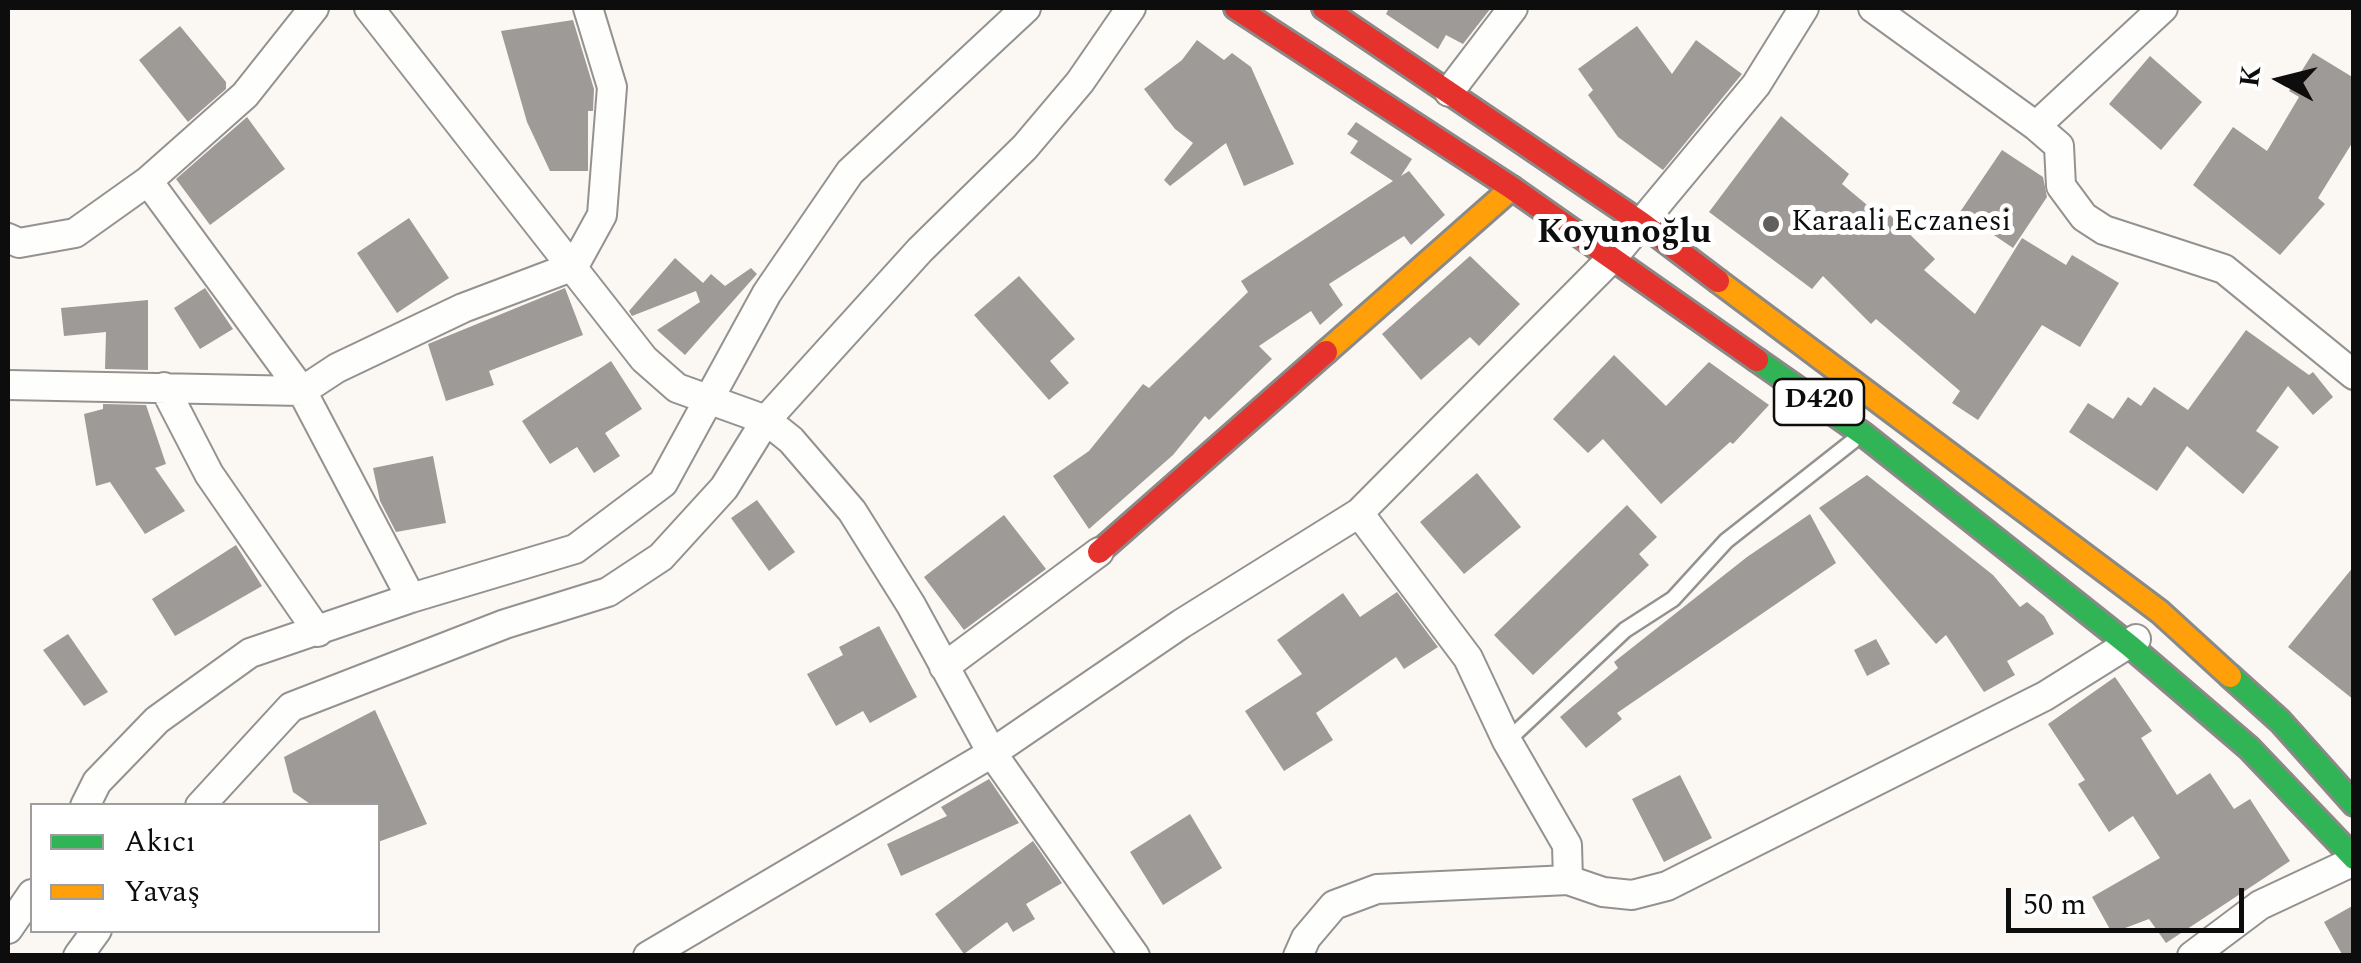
<!DOCTYPE html>
<html>
<head>
<meta charset="utf-8">
<style>
	body { margin:0 }
	#map { position:relative; width:2361px; height:963px; overflow:hidden; background:#fbf7f2; font-family:Spectral,serif }
	canvas { display:block }
	.frame { position:absolute; inset:0; border:10px solid #0d0d0d; pointer-events:none }
	.legend { position:absolute; left:30px; top:803px; width:350px; height:130px; box-sizing:border-box; background:#fff; border:2px solid #9e9e9e; margin:0; padding:12px 18px; list-style:none; font-size:30px; color:#0d0d0d }
	.legend li { display:flex; align-items:center; gap:20px; height:50px }
	.legend b { width:50px; border:2px solid #9e9e9e }
	.north { position:absolute; left:2231px; top:30px; width:100px; height:100px; -webkit-text-stroke:8px #fff; paint-order:stroke; rotate:277deg; font-size:28px; font-weight:700; line-height:40px; text-align:center; color:#0d0d0d }
	.north::after { content:''; display:block; margin:auto; width:35px; height:45px; background:#0d0d0d; clip-path:polygon(50% 0,100% 100%,50% 72%,0 100%) }
	.scale { position:absolute; left:2006px; top:888px; width:238px; height:45px; box-sizing:border-box; border:5px solid #0d0d0d; border-top:0; padding-left:12px; font-size:30px; line-height:35px; white-space:nowrap; color:#0d0d0d; -webkit-text-stroke:8px #fff; paint-order:stroke }
</style>
</head>
<body>
<div id="map">
<canvas width="2361" height="963"></canvas>
<div class="frame"></div>
<ul class="legend">
<li><b style="height:12px;background:#30b455"></b>Akıcı</li>
<li><b style="height:12px;background:#ff9f0a"></b>Yavaş</li>
</ul>
<div class="north">K</div>
<div class="scale">50 m</div>
</div>
<script>
const ctx = document.querySelector('canvas').getContext('2d');
ctx.lineJoin = 'round';
function paint(path, color) { ctx.fillStyle = color; ctx.fill(path, 'evenodd'); }
const poly = rows => new Path2D(rows.map(r => 'M' + r).join(''));
function trace(path, color, width, dash) { ctx.strokeStyle = color; ctx.lineWidth = width; ctx.lineCap = dash ? 'butt' : 'round'; ctx.setLineDash(dash || []); ctx.stroke(path); }
function write(font, color, halo, rows, align = 'center') {
  ctx.font = font + ' Spectral,serif'; ctx.lineWidth = 10; ctx.setLineDash([]); ctx.textBaseline = 'middle'; ctx.strokeStyle = halo; ctx.fillStyle = color; for (const [text, x, y, turn = 0] of rows) {
    ctx.save(); ctx.translate(x, y); ctx.rotate((+turn || 0) * Math.PI / 180); ctx.textAlign = isNaN(turn) ? turn : align; if (halo) ctx.strokeText(text, 0, 0); ctx.fillText(text, 0, 0); ctx.restore();
  }
}
paint(poly([
	[1389,8,1491,8,1463,44,1446,35,1438,49,1386,14],
	[573,20,594,89,593,111,588,111,588,171,550,171,527,122,501,31],
	[180,26,226,82,226,89,188,122,139,60],
	[1637,26,1672,74,1696,40,1742,74,1663,170,1618,137,1588,95,1593,90,1578,69],
	[1197,40,1224,60,1232,53,1251,67,1294,164,1244,186,1226,143,1170,186,1164,180,1193,143,1175,129,1144,89,1182,60],
	[2313,53,2354,78,2354,140,2318,198,2325,204,2280,255,2193,185,2233,127,2267,151,2299,97,2289,91],
	[2150,56,2202,102,2161,150,2109,104],
	[1781,116,1849,174,1842,184,1885,220,1890,215,1935,259,1924,270,1975,314,2022,238,2066,265,2072,255,2119,283,2080,347,2042,325,1978,420,1952,403,1960,391,1876,319,1871,324,1823,276,1812,289,1709,212],
	[247,117,285,169,210,225,176,179],
	[1356,122,1412,159,1401,176,1409,171,1445,215,1411,245,1404,236,1329,284,1343,305,1320,325,1311,311,1259,346,1272,359,1209,420,1205,416,1173,455,1089,529,1053,476,1089,451,1143,384,1149,388,1248,292,1241,281,1393,181,1350,153,1358,141,1347,134],
	[2002,150,2043,177,2047,197,2013,248,1960,212],
	[409,218,449,278,397,313,357,253],
	[1470,256,1520,304,1479,346,1470,337,1421,380,1382,334],
	[675,258,703,283,711,274,725,286,751,268,757,274,685,355,657,330,700,302,696,291,632,316,629,311],
	[1019,276,1075,339,1050,361,1069,383,1049,400,974,315],
	[205,288,233,329,200,349,174,308],
	[565,288,583,335,489,371,494,385,446,401,428,344],
	[148,300,148,370,105,369,106,332,64,336,61,308],
	[2246,330,2309,375,2313,372,2333,397,2313,415,2288,386,2256,431,2279,447,2243,494,2187,446,2157,491,2069,432,2088,403,2113,419,2128,397,2141,406,2154,387,2188,410],
	[1614,355,1666,406,1709,362,1769,405,1733,444,1730,442,1661,504,1603,439,1588,453,1553,419],
	[611,361,642,409,605,433,620,456,594,473,577,447,550,464,522,421],
	[103,404,146,405,166,464,155,468,185,511,145,534,110,482,96,486,84,414,103,409],
	[433,456,446,523,396,532,380,501,373,468],
	[1477,473,1521,527,1464,574,1420,522],
	[1867,475,1993,575,2020,607,2027,602,2044,616,2054,634,2007,661,2015,675,1984,692,1946,635,1936,644,1819,508],
	[757,500,795,552,769,571,731,518],
	[1627,505,1657,537,1639,554,1649,565,1533,675,1494,635],
	[1810,514,1836,563,1617,713,1622,719,1586,748,1560,717,1618,668,1614,662,1747,557],
	[1004,515,1046,569,964,630,924,577],
	[236,545,262,586,175,636,152,599],
	[2354,566,2354,700,2288,647],
	[1397,592,1438,647,1404,669,1396,657,1316,713,1333,740,1284,771,1245,711,1302,674,1277,640,1343,593,1360,617],
	[879,626,917,697,870,723,863,711,836,726,807,674,843,655,839,647],
	[68,634,108,692,84,706,43,650],
	[1876,639,1890,664,1867,676,1854,650],
	[2115,677,2152,731,2141,738,2177,795,2210,773,2234,809,2250,799,2290,861,2166,943,2149,919,2112,933,2092,897,2160,858,2133,816,2109,832,2078,784,2085,780,2048,724],
	[375,710,427,824,378,842,378,806,313,806,293,792,284,757],
	[1680,775,1712,838,1664,862,1632,799],
	[989,779,1019,823,901,876,887,844,947,816,941,807],
	[1190,814,1222,868,1163,905,1130,852],
	[1033,841,1062,883,1026,904,1035,919,1013,932,1007,922,964,954,935,914],
	[2354,905,2354,956,2343,956,2324,922]
]), '#9e9a98');
const lane = poly([
	[1507,741,1625,630,1673,599,1726,541,1853,441]
]);
const street = poly([
	[369,8,644,359,677,388,766,420,791,440,852,511,911,605,992,753,1135,956],
	[1873,8,2036,126],
	[2163,8,2036,126,2059,146,2061,186,2084,217,2104,230,2224,269,2354,375],
	[1449,92,1513,8],
	[148,181,302,391,411,598],
	[8,238,19,243,75,233,148,181,245,95,314,8],
	[8,385,302,391,337,368,463,308,574,266,602,215,612,87,588,8],
	[164,387,209,474,318,632],
	[1359,513,1468,658,1507,741,1567,845,1568,880],
	[944,667,1099,552],
	[85,806,97,782,157,720,250,653,411,598,575,549,663,483,767,293,850,172,1026,8],
	[200,806,291,707,505,624,608,592,661,557,724,488,766,420,920,250,1025,147,1080,82,1131,8],
	[8,929,32,894],
	[78,956,97,930],
	[648,956,992,753,1181,624,1359,513,1613,257,1756,85,1804,8],
	[1298,956,1306,938,1334,905,1377,889,1568,880,1603,892,1632,895,1667,886,2045,696,2136,639],
	[2192,956,2260,905,2354,861]
]);
const fast = poly([
	[1757,360,1863,434,2130,646,2249,748,2354,858],
	[2230,676,2280,721,2354,804]
]);
const slow = poly([
	[1718,281,2160,612,2230,676],
	[1326,352,1512,188]
]);
const jam = poly([
	[1236,8,1512,188,1757,360],
	[1324,8,1640,222,1718,281],
	[1099,552,1326,352]
]);
trace(lane, '#949290', 19);
trace(street, '#949290', 32);
trace(fast, '#8b8987', 28);
trace(slow, '#8b8987', 28);
trace(jam, '#8b8987', 28);
trace(lane, '#fefefd', 14);
trace(street, '#fefefd', 28);
trace(fast, '#30b455', 22);
trace(slow, '#ff9f0a', 22);
trace(jam, '#e5322d', 22);
for (const [x, y, r, color] of [
	[1771,224,10,"#605f5d"]
]) { const dot = new Path2D(); dot.arc(x, y, r, 0, 2 * Math.PI); ctx.fillStyle = color; ctx.fill(dot); trace(dot, '#fff', 4); }
for (const [x, y, w] of [
	[1819,402,90]
]) { const box = new Path2D(); box.roundRect(x - w / 2, y - 23, w, 46, 8); ctx.fillStyle = '#fff'; ctx.fill(box); trace(box, '#0d0d0d', 2.5); }
write('bold 28px', '#0d0d0d', null, [
	["D420",1819,402]
]);
write('30px', '#0d0d0d', '#fff', [
	["Karaali Eczanesi",1791,224]
], 'left');
write('bold 35px', '#0d0d0d', '#fff', [
	["Koyunoğlu",1624,235]
]);
</script>
</body>
</html>
